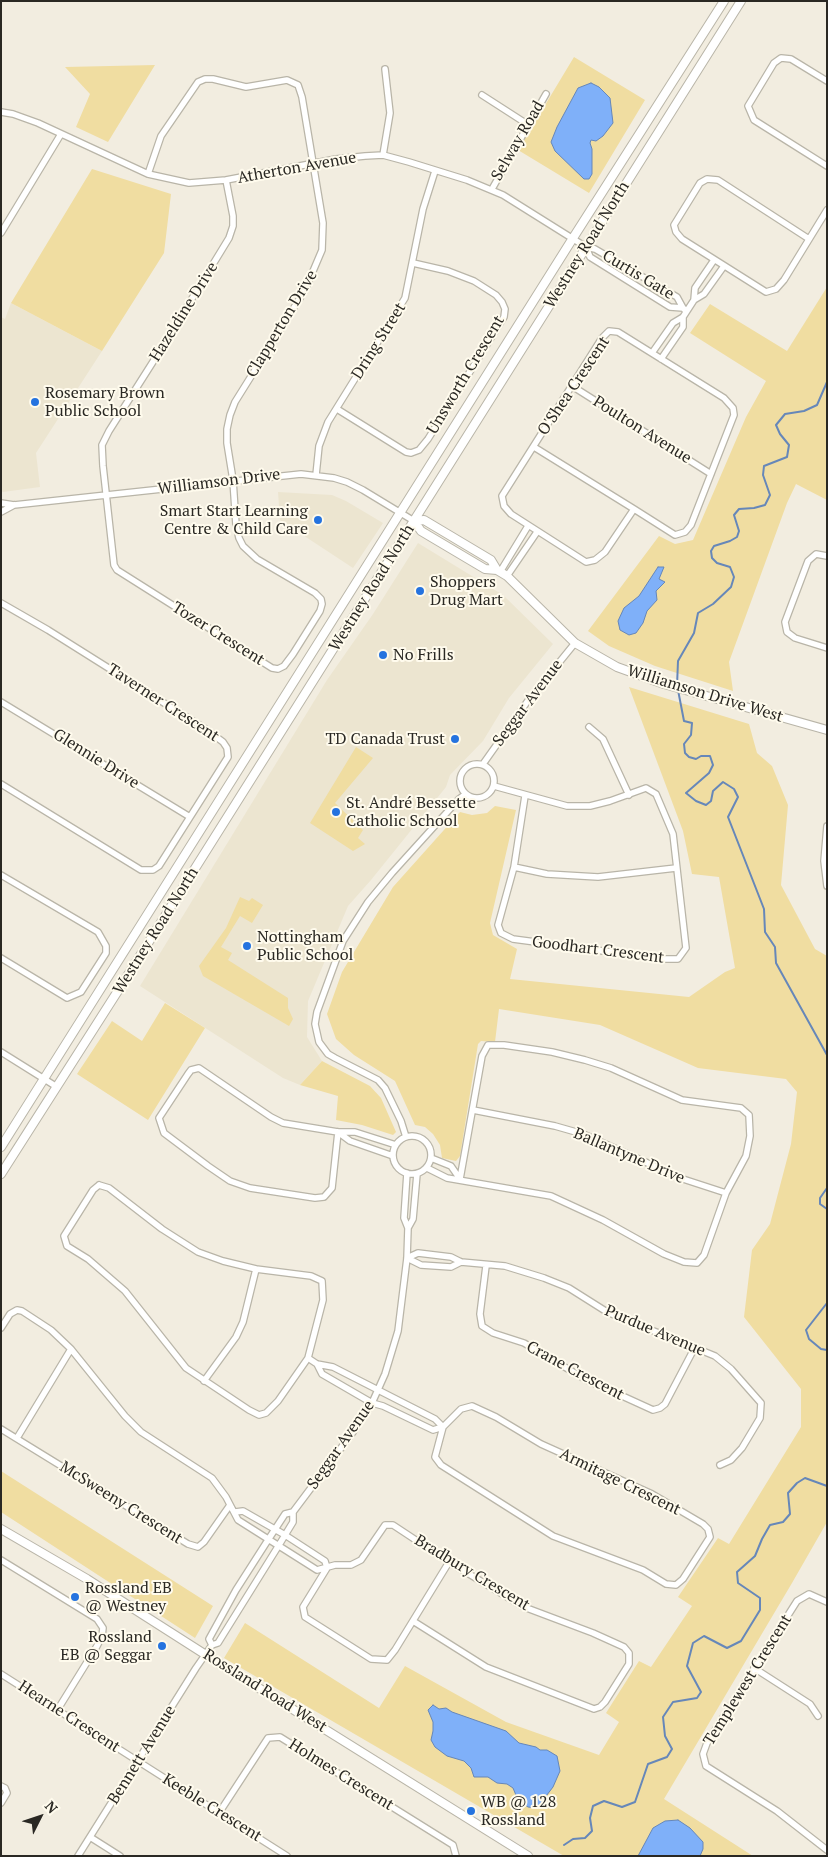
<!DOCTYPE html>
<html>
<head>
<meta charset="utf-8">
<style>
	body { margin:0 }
	#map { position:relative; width:828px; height:1857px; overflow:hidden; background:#f2ede0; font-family:"PT Serif",serif }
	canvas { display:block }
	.frame { position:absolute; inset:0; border:2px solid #2a2823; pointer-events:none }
	.north { position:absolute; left:15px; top:1792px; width:50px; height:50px; -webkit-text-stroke:4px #fffbed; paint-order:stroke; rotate:49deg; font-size:14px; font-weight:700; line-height:20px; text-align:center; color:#2a2823 }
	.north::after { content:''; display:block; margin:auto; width:18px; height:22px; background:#2a2823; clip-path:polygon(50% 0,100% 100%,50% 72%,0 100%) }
</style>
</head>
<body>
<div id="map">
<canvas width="828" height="1857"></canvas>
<div class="frame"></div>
<div class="north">N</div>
</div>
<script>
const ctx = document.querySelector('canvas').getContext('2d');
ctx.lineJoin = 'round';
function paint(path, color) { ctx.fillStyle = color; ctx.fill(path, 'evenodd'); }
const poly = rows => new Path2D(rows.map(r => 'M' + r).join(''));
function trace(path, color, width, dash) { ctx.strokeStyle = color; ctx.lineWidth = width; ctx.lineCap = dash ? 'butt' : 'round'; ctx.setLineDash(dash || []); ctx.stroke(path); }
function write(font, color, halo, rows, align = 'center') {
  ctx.font = font + ' "PT Serif",serif'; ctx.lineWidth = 4; ctx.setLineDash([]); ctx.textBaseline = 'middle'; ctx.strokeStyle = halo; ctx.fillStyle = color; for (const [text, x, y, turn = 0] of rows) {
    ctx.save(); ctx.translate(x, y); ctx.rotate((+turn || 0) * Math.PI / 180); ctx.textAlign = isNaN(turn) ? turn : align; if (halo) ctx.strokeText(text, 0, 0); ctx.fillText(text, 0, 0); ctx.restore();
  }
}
paint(poly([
	[11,303,102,351,36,453,40,487,3,492,1,491,1,317,5,319],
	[278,492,332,495,346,501,383,523,353,568,280,520],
	[418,543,503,595,553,644,509,698,483,741,450,775,446,787,371,880,348,906,308,1001,307,1037,322,1061,300,1085,283,1078,140,986,327,680,373,614]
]), '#ece5d0');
paint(poly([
	[574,57,645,100,589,193,518,150],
	[155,65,108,142,76,127,90,94,65,67],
	[92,169,171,194,164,253,102,351,11,303],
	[827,287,827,500,796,484,787,503,729,662,733,691,655,666,609,646,588,631,659,536,675,544,693,540,746,417,766,381,690,333,710,304,787,351],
	[629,687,749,724,757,753,772,766,788,805,781,885,815,949,827,956,827,1522,792,1583,664,1799,753,1856,564,1856,224,1658,245,1623,379,1708,405,1666,506,1722,599,1755,619,1722,606,1713,639,1661,651,1667,692,1606,678,1597,718,1538,729,1544,801,1427,801,1389,744,1317,752,1250,770,1224,791,1144,797,1092,786,1079,698,1068,600,1025,499,1009,495,1042,481,1041,478,1044,460,1156,456,1161,442,1158,440,1145,433,1134,425,1127,415,1125,395,1081,354,1055,336,1039,327,1014,342,972,393,887,460,812,472,815,487,813,495,806,516,810,490,923,493,935,517,949,510,979,689,997,725,972,735,968,719,877,692,874,683,831],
	[356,747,373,758,335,803,363,830,358,838,365,844,353,851,310,823],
	[240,897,249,901,252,898,263,905,252,923,240,916,221,947,232,953,228,960,288,998,288,1008,293,1019,289,1026,203,976,199,966,226,928],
	[165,1003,205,1028,148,1120,77,1074,112,1021,142,1041],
	[322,1061,370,1086,381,1098,396,1132,393,1135,362,1125,336,1120,338,1096,300,1085],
	[1,1471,213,1606,195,1638,1,1512]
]), '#f0dda1');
const water = poly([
	[591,83,599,87,610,98,613,123,603,136,596,141,591,140,590,143,592,149,592,174,589,179,584,179,555,151,551,142,557,127,578,88,591,83],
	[658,567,664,567,659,579,665,582,656,591,657,600,647,611,643,623,636,633,629,635,620,630,618,621,624,608,639,596,658,567],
	[433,1705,439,1709,446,1708,452,1712,506,1731,519,1743,536,1747,540,1750,547,1750,557,1756,560,1771,553,1787,537,1808,528,1807,518,1800,513,1788,507,1784,497,1783,488,1777,474,1777,471,1768,464,1761,447,1756,435,1747,431,1740,433,1731,433,1722,428,1710,433,1705],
	[678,1820,690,1828,703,1842,703,1849,700,1856,638,1856,653,1828,665,1821,678,1820]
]);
paint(water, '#7fb0f9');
trace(water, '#6687b9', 1);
trace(poly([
	[677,686,678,661,694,633,698,613,713,604,731,587,734,577,730,567,717,563,712,558,711,551,714,546,730,541,737,537,739,531,734,515,739,509,754,508,765,505,770,495,763,475,764,466,787,457,789,445,780,434,776,425,785,414,804,411,817,405,827,382],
	[678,690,684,721,692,723,691,735,684,744,685,753,689,757,696,759,701,756,710,756,713,765,709,773,686,793,696,801,706,805,711,801,713,791,723,782,734,789,738,797,728,817,764,909,765,932,775,947,776,963,827,1055],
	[827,1188,820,1198,820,1204,827,1209],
	[827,1303,806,1330,809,1339,821,1349,827,1350],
	[827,1394,827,1402],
	[564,1845,573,1839,585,1838,592,1831,590,1818,593,1806,604,1801,622,1807,635,1802,648,1764,667,1757,672,1749,665,1736,663,1717,673,1702,697,1698,701,1692,687,1666,693,1643,704,1636,727,1648,741,1641,760,1610,760,1598,738,1583,737,1572,755,1556,762,1539,770,1525,783,1522,790,1514,788,1493,797,1483,805,1478,827,1486]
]), '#6687b9', 2);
const street = poly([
	[827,81,791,59,781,58,774,63,748,106,754,120,827,166],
	[482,95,527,124],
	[1,112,13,114,38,123,148,174,189,183,226,180,336,159,365,156,383,155,409,162,467,180,503,195,586,247,595,249,677,297,683,308,686,311],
	[383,155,390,113,385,69],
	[148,174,161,136,198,82,205,79,213,79,246,87,287,80,298,85,302,97,323,223,322,250,305,290,235,402,230,415,227,429,227,443,233,480,236,525,239,538,243,546,257,559,315,593,321,599,322,604,320,611,293,654,284,666,278,669,272,668,117,570,114,565,103,466,102,445,109,431,163,346,229,238,233,226,233,216,226,180],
	[492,189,546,94],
	[1,233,61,134],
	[809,239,718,180,707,179,700,183,674,225,676,232,682,239,766,292,776,289,784,280,827,210],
	[586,247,590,257,670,307,683,308],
	[694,300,695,288,714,260],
	[652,353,673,323,683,317,694,300,704,294,724,266],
	[661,359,683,327,683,317],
	[572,386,711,474],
	[337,409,406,452,411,453,419,450,428,439,504,317,505,309,502,302,496,295,474,281,448,271,413,263],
	[534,447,634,509,675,535,685,532,691,525,734,415,733,408,724,398,618,332,609,331,602,338,502,496,504,506,511,514,586,562,595,560,605,552,634,509],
	[316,475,319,446,328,422,405,298,423,209,435,171],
	[1,503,14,505,301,474,334,478,347,482,363,490,414,521],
	[1,512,14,505],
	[827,556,816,554,808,561,785,622,787,632,795,638,827,648],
	[500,572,528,526],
	[507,576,537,532],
	[1,603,48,630,207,730,223,742,227,748,228,757,159,866,153,870,141,870,1,784],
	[1,702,190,817],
	[589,727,603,739,629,795],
	'460 781a17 17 0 1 1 34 0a17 17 0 1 1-34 0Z',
	[483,764,527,702,575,643],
	[494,786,567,806,590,806,610,801,646,788,656,794,673,834,686,948,678,959,663,959,513,939,501,933,498,925,514,867,525,796],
	[827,826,824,861,827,886],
	[514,867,547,874,598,877,676,868],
	[1,875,98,932,106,946,106,953,81,992,67,998,1,958],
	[1,1052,57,1087],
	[473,1110,555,1126,583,1134,683,1179,726,1193],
	[338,1132,332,1188,324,1197,315,1198,250,1188,230,1181,208,1166,164,1133,159,1118,188,1074,191,1070,199,1068,271,1117,283,1123,338,1132,355,1132,396,1145],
	[338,1132,350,1141,393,1156],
	'393 1155a19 19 0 1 1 38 0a19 19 0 1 1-38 0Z',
	[406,1137,401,1121,385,1088,378,1080,335,1058,328,1054,319,1042,315,1024,317,1012,343,941,368,902,392,873,459,799,466,794],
	[431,1158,451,1166,460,1179],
	[427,1168,447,1178,551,1196,603,1220,664,1254,684,1262,697,1263,704,1255,726,1193,746,1156,750,1136,749,1115,741,1108,682,1100,611,1068,585,1060,552,1052,504,1045,488,1045,482,1056,460,1179],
	[99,1185,109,1188,162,1229,198,1252,223,1261,256,1269,311,1276,322,1281,323,1300,308,1358,278,1401,266,1413,259,1415,249,1410,186,1368,125,1291,88,1259,67,1246,64,1236,93,1190,99,1185],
	[408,1228,413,1219,417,1174],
	[407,1258,418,1253,451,1257,461,1262,505,1266,544,1278,569,1288,607,1312,715,1356,731,1369,761,1403,760,1418,742,1448,731,1460,720,1465],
	[407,1258,421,1265,451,1267,461,1262],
	[486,1266,480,1314,482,1326,493,1333,524,1343,585,1379,653,1410,660,1408,665,1404,695,1347],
	[1,1328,10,1314,17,1310,22,1311,51,1330,71,1349,125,1416,141,1432,212,1478,226,1497,238,1520,317,1570,335,1565,351,1565,361,1560,385,1525,393,1525,449,1562,524,1607,593,1633,624,1647,629,1653,629,1664,605,1702,600,1707,594,1709,486,1667,413,1621],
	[308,1358,317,1364,333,1367,435,1419,443,1427],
	[317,1364,322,1374,372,1403,383,1406,433,1430,443,1427,461,1409,472,1406,496,1417,541,1444,652,1494,703,1524,708,1529,710,1537,683,1579,676,1585,666,1584,643,1570,553,1536,441,1465,435,1457,443,1427],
	[204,1381,236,1337,243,1322,256,1269],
	[1,1429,188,1544,198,1547,204,1542,230,1505],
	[17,1438,71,1349],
	[235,1512,243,1511,285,1535,325,1561,327,1568],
	[1,1560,97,1619,103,1628,102,1636,97,1646,58,1709],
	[327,1568,303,1607,305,1617,371,1659,387,1660,395,1650,449,1562],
	[827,1602,809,1594,797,1601,707,1743,703,1754,706,1766,777,1811,827,1850],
	[212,1645,209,1639,236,1590,268,1540,285,1514,293,1512,353,1432,372,1403,385,1374,398,1331,407,1258,408,1228,404,1218,407,1173],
	[754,1668,810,1704,818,1716],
	[1,1674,287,1856],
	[1,1786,5,1788,7,1793,1,1803],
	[219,1813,268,1738,280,1737,453,1845,456,1856],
	[90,1837,120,1856],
	[78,1856,196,1668,212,1645,218,1643,279,1545,293,1522,293,1512]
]);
const secondary = poly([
	[414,521,421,531,485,569,497,570,507,576,575,643,617,667,664,684,827,730],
	[414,521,424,520,491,560,497,570],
	[1,1147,573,238,724,1],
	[1,1174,121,986,741,1],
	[1,1529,87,1579,217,1662,528,1856]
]);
trace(street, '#b9b5a8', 8);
trace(secondary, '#b9b5a8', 10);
trace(street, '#fff', 5.5);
trace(secondary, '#fff', 8);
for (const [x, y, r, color] of [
	[35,402,5,"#2573df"],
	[318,520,5,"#2573df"],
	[420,591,5,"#2573df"],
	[383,655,5,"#2573df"],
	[455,739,5,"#2573df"],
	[336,812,5,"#2573df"],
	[247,946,5,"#2573df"],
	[75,1597,5,"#2573df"],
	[162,1646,5,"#2573df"],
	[471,1811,5,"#2573df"]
]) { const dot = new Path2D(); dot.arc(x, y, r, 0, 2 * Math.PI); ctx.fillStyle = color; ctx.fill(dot); trace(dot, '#fffbed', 2); }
write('16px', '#2a2823', '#fffbed', [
	["Selway Road",518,141,-60],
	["Atherton Avenue",297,168,-10],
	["Westney Road North",587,245,-58],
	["Curtis Gate",638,275,31],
	["Hazeldine Drive",184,312,-58],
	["Clapperton Drive",282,324,-59],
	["Dring Street",379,341,-58],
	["Unsworth Crescent",466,375,-59],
	["O'Shea Crescent",574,386,-56],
	["Poulton Avenue",642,430,32],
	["Williamson Drive",219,482,-7],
	["Westney Road North",372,588,-58],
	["Tozer Crescent",218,634,32],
	["Williamson Drive West",705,694,17],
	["Taverner Crescent",163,703,33],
	["Seggar Avenue",528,703,-53],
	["Glennie Drive",96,759,32],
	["Westney Road North",156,931,-58],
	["Goodhart Crescent",598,950,7],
	["Ballantyne Drive",629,1156,23],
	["Purdue Avenue",655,1331,23],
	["Crane Crescent",575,1371,28],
	["Seggar Avenue",341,1445,-55],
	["Armitage Crescent",620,1482,26],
	["McSweeny Crescent",121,1503,32],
	["Bradbury Crescent",472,1573,31],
	["Templewest Crescent",748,1680,-58],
	["Rossland Road West",265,1691,32],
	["Hearne Crescent",69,1717,33],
	["Bennett Avenue",142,1755,-58],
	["Holmes Crescent",341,1775,32],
	["Keeble Crescent",212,1808,32]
]);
write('16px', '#2a2823', '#fffbed', [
	["Rosemary Brown",45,393],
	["Public School",45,411],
	["Smart Start Learning",308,511,"right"],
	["Centre & Child Care",308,529,"right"],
	["Shoppers",430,582],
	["Drug Mart",430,600],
	["No Frills",393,655],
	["TD Canada Trust",445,739,"right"],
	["St. André Bessette",346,803],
	["Catholic School",346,821],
	["Nottingham",257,937],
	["Public School",257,955],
	["Rossland EB",85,1588],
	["@ Westney",85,1606],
	["Rossland",152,1637,"right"],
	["EB @ Seggar",152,1655,"right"],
	["WB @ 128",481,1802],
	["Rossland",481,1820]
], 'left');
</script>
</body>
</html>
